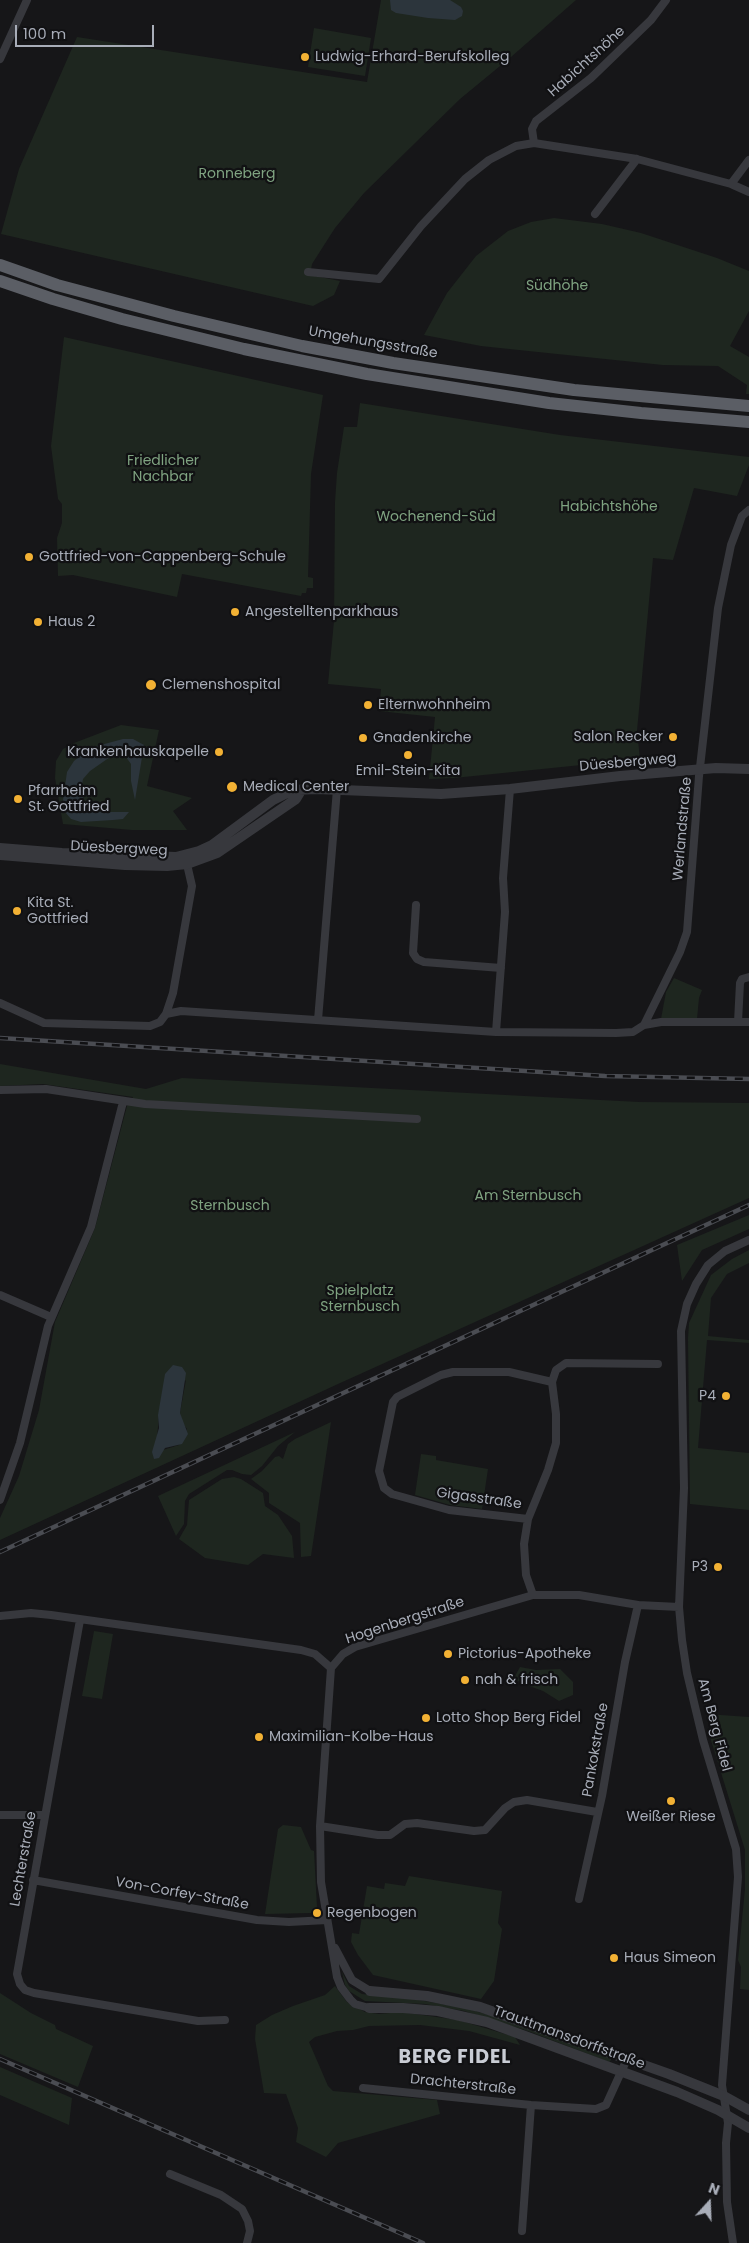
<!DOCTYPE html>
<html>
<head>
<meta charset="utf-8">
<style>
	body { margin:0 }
	#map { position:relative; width:749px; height:2243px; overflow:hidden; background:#161618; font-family:Poppins,sans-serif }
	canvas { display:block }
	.north { position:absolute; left:684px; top:2178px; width:50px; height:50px; -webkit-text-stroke:4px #111113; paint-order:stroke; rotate:20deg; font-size:14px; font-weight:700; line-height:20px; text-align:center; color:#a8adb8 }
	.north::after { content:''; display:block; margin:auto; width:18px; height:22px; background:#a8adb8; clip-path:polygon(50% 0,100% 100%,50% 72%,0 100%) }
	.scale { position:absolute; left:15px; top:25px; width:139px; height:22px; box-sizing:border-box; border:2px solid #a8adb8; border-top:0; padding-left:6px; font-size:15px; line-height:18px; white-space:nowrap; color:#a8adb8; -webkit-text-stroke:4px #111113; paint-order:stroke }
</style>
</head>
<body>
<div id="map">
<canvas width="749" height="2243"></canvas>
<div class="north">N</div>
<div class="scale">100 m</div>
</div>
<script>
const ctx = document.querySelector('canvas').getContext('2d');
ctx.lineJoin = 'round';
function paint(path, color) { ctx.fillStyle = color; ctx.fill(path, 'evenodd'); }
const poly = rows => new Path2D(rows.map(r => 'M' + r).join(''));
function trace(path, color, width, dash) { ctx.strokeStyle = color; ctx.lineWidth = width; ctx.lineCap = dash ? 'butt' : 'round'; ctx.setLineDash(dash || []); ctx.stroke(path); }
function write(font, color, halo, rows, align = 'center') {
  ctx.font = font + ' Poppins,sans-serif'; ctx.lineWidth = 4.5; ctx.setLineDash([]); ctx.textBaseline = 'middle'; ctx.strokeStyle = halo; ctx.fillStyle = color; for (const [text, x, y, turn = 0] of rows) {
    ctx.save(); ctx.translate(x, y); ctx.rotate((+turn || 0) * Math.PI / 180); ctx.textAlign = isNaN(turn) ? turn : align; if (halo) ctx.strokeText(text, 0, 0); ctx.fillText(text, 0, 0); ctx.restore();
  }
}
paint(poly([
	[381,0,576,0,511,57,460,99,364,193,335,228,312,264,310,275,340,281,334,295,313,306,1,234,19,169,77,37,367,82],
	[314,28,371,38,365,76,308,67],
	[554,218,602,224,641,233,717,258,749,271,749,311,730,346,749,357,749,394,746,394,747,385,718,366,663,365,538,352,481,346,424,335,447,293,476,256,508,231,531,222],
	[64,337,323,395,311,474,308,577,313,578,313,588,307,588,306,593,302,593,301,596,182,574,177,597,73,575,58,576,57,538,62,523,62,504,58,499,51,446],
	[360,403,560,435,749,457,749,465,737,496,694,488,673,560,653,558,637,731,640,759,454,778,429,779,435,717,379,711,381,689,328,684,334,621,335,502,337,473,344,427,357,427],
	[121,725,159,730,147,786,192,798,173,811,187,830,132,830,63,824,55,778,56,761,63,749,74,743],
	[674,978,702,990,699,998,697,1019,661,1019,666,992],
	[0,1064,146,1089,182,1078,639,1102,749,1103,749,1198,338,1384,0,1540,0,1518,19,1476,39,1410,55,1322,95,1228,127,1106,133,1097,43,1084,0,1086],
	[186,1380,180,1413,182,1423,187,1429,179,1445,163,1450,157,1437,160,1407],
	[749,1215,749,1229,702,1250,682,1281,677,1245],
	[749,1250,749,1263,727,1274,711,1298,708,1336,749,1340,749,1343,707,1340,698,1448,749,1453,749,1510,690,1504,688,1339,689,1323,711,1275,732,1259],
	[331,1422,311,1556,301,1557,300,1523,269,1503,269,1493,251,1479,262,1471,275,1457,279,1456,283,1459,288,1444,295,1439],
	[295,1432,278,1446,262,1466,251,1475,242,1474,232,1470,227,1470,189,1494,185,1501,184,1524,176,1536,158,1496],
	[421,1454,436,1456,436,1460,488,1469,482,1509,450,1505,415,1495],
	[234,1477,241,1479,263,1493,265,1506,278,1515,292,1536,294,1558,263,1554,248,1565,205,1558,179,1539,187,1525,189,1500,222,1479],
	[94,1631,113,1634,102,1699,82,1696],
	[520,1667,536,1670,560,1669,573,1682,573,1695,559,1701,543,1691,521,1683,514,1678],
	[707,1714,749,1717,749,1990,740,1989,741,1967,738,1960,745,1889,745,1850,710,1737,710,1725],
	[283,1825,301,1827,311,1850,314,1851,317,1908,311,1913,265,1914,278,1829],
	[409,1876,502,1891,498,1923,502,1929,494,1981,481,1999,373,1975,358,1955,351,1942,352,1933,359,1934,367,1886,384,1889,385,1883,405,1886],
	[342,1972,349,1986,362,1994,413,1999,465,2008,496,2017,611,2058,611,2060,609,2062,528,2031,464,2011,425,2004,365,2001,349,1991,345,1985],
	[335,1986,347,2002,365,2012,379,2014,401,2012,458,2020,515,2037,520,2045,469,2031,420,2025,369,2026,353,2030,337,2031,315,2037,309,2042,328,2086,333,2091,437,2100,440,2114,338,2143,326,2157,296,2142,298,2128,286,2094,264,2093,255,2039,256,2025,272,2015,293,2006,325,1995],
	[0,1993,31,2013,55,2025,56,2029,93,2046,78,2087,0,2054],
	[0,2067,72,2098,69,2125,0,2095]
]), '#1e261f');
paint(poly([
	[390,0,450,0,461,7,463,11,462,16,455,20,428,18,396,13,391,10],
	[123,739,133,739,144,745,135,800,131,781,131,764,126,757,119,755,110,757,90,771,83,779,81,790,84,801,95,808,108,812,129,812,123,819,113,820,81,822,71,819,65,812,63,800,67,772,74,761,85,752,97,746],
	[173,1365,182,1367,186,1373,180,1413,188,1434,182,1444,165,1448,159,1458,154,1459,152,1452,159,1428,158,1415,165,1374]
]), '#2c353c');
trace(poly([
	[0,59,27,0],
	[534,143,532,129,536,121,591,78,651,20,666,0],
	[731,184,749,160],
	[595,214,637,159],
	[308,272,379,279,421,226,465,179,489,160,516,146,534,143,637,159,731,184,749,192],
	[416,905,413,953,417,959,424,962,501,968],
	[0,1003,44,1023,150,1026,160,1022,166,1014,173,993,192,886,186,860],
	[166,1014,181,1011,496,1032,616,1033,633,1032,644,1025,661,1022,749,1022],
	[318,1020,337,789],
	[738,1022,740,983,742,979,749,977],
	[644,1025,680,952,687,932,699,776,718,608,731,545,742,516,749,510],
	[496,1032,505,912,503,878,510,789],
	[0,1090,46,1089,145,1104,417,1119],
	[0,1295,51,1317],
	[0,1500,20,1443,48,1326,91,1227,123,1102],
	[528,1519,449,1510,392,1494,384,1488,379,1471,393,1402,397,1397,441,1375,453,1372,509,1372,552,1382,556,1370,566,1363,658,1364],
	[533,1595,526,1575,524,1544,528,1519,548,1470,556,1443,556,1414,552,1382],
	[0,1616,31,1613,51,1615,301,1650,315,1654,331,1668],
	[80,1620,17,1974,20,1984,25,1990,34,1993,198,2021,225,2020],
	[331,1668,343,1654,355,1647,533,1595,579,1595,638,1605,679,1607],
	[331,1668,320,1826,321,1882,337,1977,341,1987,350,1999,355,2004,369,2008],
	[0,1815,44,1815],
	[320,1826,378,1835,390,1835,405,1824,417,1823,474,1831,485,1830,505,1808,514,1802,527,1800,597,1812],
	[33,1880,257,1920,289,1922,327,1920],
	[579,1899,602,1796,625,1662,638,1605],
	[335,1948,352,1980,370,1991],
	[363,2088,531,2105,596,2109,606,2105,627,2059],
	[170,2174,221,2195,242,2209,248,2221,250,2231,247,2243],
	[522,2231,531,2105],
	[733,2243,727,2202,726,2143,728,2123,722,2085,738,1877,736,1849,703,1740,687,1673,682,1640,679,1607,684,1488,681,1331,687,1304,696,1284,708,1265,725,1251,749,1240]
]), '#37383d', 8);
trace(poly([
	[0,848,62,853,176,857,199,851,212,845,273,800,293,790,317,789,441,794,510,789,620,776,716,768,749,769],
	[0,855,125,865,167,866,187,864,217,853,296,799,302,789],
	[370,1991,427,1996,480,2007,669,2074,724,2096,749,2110],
	[369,2008,403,2008,438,2011,487,2022,677,2092,718,2110,749,2128]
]), '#37383d', 10);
trace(poly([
	[0,265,57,285,174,316,302,346,393,363,574,390,749,406],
	[0,281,53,299,122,319,244,349,367,374,549,403,641,413,749,422]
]), '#5b5e65', 12);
const rail = poly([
	[0,1038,605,1076,749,1079],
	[0,1552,749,1205],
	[0,2059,423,2243]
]);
trace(rail, '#4a4c52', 4.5);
trace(rail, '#111113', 2.5, [8]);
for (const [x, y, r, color] of [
	[305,57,5,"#f2b134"],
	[29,557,5,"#f2b134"],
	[235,612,5,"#f2b134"],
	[38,622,5,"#f2b134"],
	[151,685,6,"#f2b134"],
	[368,705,5,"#f2b134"],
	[673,737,5,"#f2b134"],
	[363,738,5,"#f2b134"],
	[219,752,5,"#f2b134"],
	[408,755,5,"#f2b134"],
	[232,787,6,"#f2b134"],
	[18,799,5,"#f2b134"],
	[17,911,5,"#f2b134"],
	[726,1396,5,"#f2b134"],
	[718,1567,5,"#f2b134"],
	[448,1654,5,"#f2b134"],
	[465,1680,5,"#f2b134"],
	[426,1718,5,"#f2b134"],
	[259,1737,5,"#f2b134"],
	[671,1801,5,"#f2b134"],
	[317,1913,5,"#f2b134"],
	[614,1958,5,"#f2b134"]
]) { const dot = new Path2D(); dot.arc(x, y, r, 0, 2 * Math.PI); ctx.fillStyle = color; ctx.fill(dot); trace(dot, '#111113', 2); }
write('14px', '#a8adb8', '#111113', [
	["Ludwig-Erhard-Berufskolleg",315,57],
	["Gottfried-von-Cappenberg-Schule",39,557],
	["Angestelltenparkhaus",245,612],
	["Haus 2",48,622],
	["Clemenshospital",162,685],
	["Elternwohnheim",378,705],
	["Salon Recker",663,737,"right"],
	["Gnadenkirche",373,738],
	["Krankenhauskapelle",209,752,"right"],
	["Emil-Stein-Kita",408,771,"center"],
	["Medical Center",243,787],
	["Pfarrheim",28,791],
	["St. Gottfried",28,807],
	["Kita St.",27,903],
	["Gottfried",27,919],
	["P4",716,1396,"right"],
	["P3",708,1567,"right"],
	["Pictorius-Apotheke",458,1654],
	["nah & frisch",475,1680],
	["Lotto Shop Berg Fidel",436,1718],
	["Maximilian-Kolbe-Haus",269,1737],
	["Weißer Riese",671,1817,"center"],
	["Regenbogen",327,1913],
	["Haus Simeon",624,1958]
], 'left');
write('14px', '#a8adb8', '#111113', [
	["Habichtshöhe",587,62,-42],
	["Umgehungsstraße",373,343,10],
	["Düesbergweg",628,763,-5],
	["Werlandstraße",683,829,-85],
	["Düesbergweg",119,849,3],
	["Gigasstraße",479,1499,8],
	["Hogenbergstraße",405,1621,-18],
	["Am Berg Fidel",714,1725,75],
	["Pankokstraße",596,1750,-80],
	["Lechterstraße",24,1859,-80],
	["Von-Corfey-Straße",182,1894,10],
	["Trauttmansdorffstraße",569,2038,20],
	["Drachterstraße",463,2085,6]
]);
write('14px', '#7fa381', '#111113', [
	["Ronneberg",237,174],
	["Südhöhe",557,286],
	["Friedlicher",163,461],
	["Nachbar",163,477],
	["Habichtshöhe",609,507],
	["Wochenend-Süd",436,517],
	["Am Sternbusch",528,1196],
	["Sternbusch",230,1206],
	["Spielplatz",360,1291],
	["Sternbusch",360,1307]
]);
ctx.letterSpacing = '1px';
write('bold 19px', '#c9ccd4', '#111113', [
	["BERG FIDEL",455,2058]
]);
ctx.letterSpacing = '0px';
</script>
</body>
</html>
